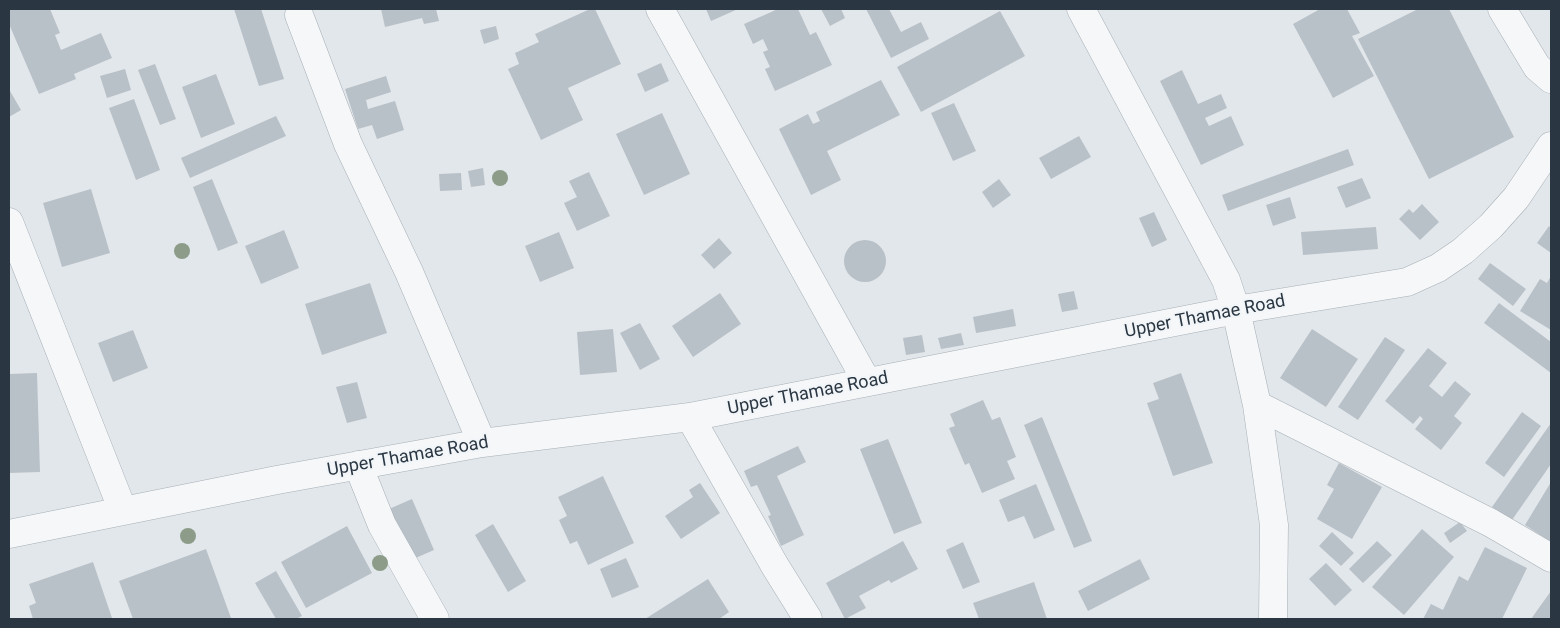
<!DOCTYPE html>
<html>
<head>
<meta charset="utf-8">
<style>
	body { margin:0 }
	#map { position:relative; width:1560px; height:628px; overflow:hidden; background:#e2e7eb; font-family:Roboto,sans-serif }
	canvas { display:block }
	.frame { position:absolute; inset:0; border:10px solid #2a3743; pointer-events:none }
</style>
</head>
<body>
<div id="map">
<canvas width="1560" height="628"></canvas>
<div class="frame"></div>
</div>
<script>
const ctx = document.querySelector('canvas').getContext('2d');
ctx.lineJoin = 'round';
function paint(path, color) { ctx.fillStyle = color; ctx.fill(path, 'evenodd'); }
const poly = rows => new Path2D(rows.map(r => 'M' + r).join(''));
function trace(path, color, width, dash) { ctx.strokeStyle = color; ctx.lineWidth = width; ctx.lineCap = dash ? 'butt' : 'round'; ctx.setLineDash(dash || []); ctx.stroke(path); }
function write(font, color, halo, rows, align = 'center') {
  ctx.font = font + ' Roboto,sans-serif'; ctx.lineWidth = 4; ctx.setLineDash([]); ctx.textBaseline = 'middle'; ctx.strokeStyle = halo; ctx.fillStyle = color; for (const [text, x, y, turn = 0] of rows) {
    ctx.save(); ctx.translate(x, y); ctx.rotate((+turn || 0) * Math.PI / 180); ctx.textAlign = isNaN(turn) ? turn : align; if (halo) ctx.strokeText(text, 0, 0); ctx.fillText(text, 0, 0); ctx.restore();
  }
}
paint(poly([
	[9,9,50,9,60,33,55,35,61,50,101,33,112,58,74,74,76,79,39,94,9,24],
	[234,9,261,9,284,79,259,86],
	[381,9,436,9,439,21,424,24,422,18,385,27],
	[590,9,595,9,621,64,568,88,583,120,541,140,508,69,519,64,515,53,539,42,535,34],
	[706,9,738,9,711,21],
	[778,9,798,9,810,35,816,32,832,65,775,91,765,69,770,67,763,52,768,50,763,39,753,44,744,24],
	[821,9,841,9,845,18,830,26],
	[866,9,889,9,901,32,921,22,929,39,891,58],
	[1320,9,1347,9,1360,33,1352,36,1374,76,1333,98,1293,24],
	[1418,9,1449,9,1514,137,1429,179,1358,39],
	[1000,11,1025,56,921,112,897,67],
	[496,26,499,39,484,44,480,30],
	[661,63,669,81,645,92,637,74],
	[155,64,176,119,160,125,138,70],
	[125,69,131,90,107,98,100,76],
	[1182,70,1198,104,1221,94,1227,108,1205,118,1209,126,1231,116,1244,145,1201,165,1160,81],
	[216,74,235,124,201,138,182,87],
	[386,76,391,92,366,100,368,109,395,101,404,130,377,139,372,125,358,129,345,89],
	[881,80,900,115,827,151,841,180,811,195,779,129,808,114,813,124,820,121,816,112],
	[9,91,10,91,21,110,9,117],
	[134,99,160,170,136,180,109,108],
	[954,103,976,151,953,161,931,113],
	[662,113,690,174,644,195,616,134],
	[276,116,286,136,190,178,181,158],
	[1079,136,1091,157,1051,179,1039,158],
	[1348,149,1354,165,1228,211,1222,195],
	[483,168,485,185,471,187,468,171],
	[589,172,610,216,577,231,564,203,577,197,569,181],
	[461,173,462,190,440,191,439,174],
	[1362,178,1371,198,1346,208,1337,187],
	[212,179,238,243,218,251,193,187],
	[999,179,1011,195,993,208,982,192],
	[91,189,110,253,62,267,43,203],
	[1290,197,1296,218,1273,226,1266,205],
	[1422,204,1439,222,1420,240,1399,219,1409,209,1413,213],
	[1154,212,1167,240,1152,247,1139,218],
	[1549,226,1551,228,1551,253,1537,243],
	[1376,227,1378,249,1303,255,1301,232],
	[284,230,299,268,261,284,245,246],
	[559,232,574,268,540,282,525,246],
	[719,238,732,253,714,269,701,255],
	'844 261a21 21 0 1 1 42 0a21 21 0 1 1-42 0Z',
	[1490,263,1526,289,1513,306,1478,279],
	[1551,276,1551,330,1520,311,1540,279,1547,283],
	[370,283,387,333,322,355,305,304],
	[1074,291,1078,309,1062,312,1058,294],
	[720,293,741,324,693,357,672,326],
	[1499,303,1551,342,1551,373,1484,323],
	[1013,309,1016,326,976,333,973,317],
	[640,323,660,359,640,370,620,333],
	[613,329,617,372,580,375,577,332],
	[1312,329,1358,359,1326,407,1280,378],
	[133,330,148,368,113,382,98,343],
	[961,333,964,345,941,349,938,338],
	[922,335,925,352,906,355,903,338],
	[1385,337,1405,350,1358,420,1338,407],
	[1428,348,1447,363,1429,386,1442,397,1455,381,1471,394,1454,416,1462,423,1441,450,1415,429,1423,419,1420,416,1413,424,1385,401],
	[37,373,40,472,9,473,9,374],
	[1181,373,1213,463,1173,476,1147,403,1159,399,1153,383],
	[357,382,367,418,347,423,336,387],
	[983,400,992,420,1000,417,1016,457,1007,461,1015,479,982,493,969,463,965,465,949,428,955,426,950,414],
	[1522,412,1541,426,1504,477,1485,463],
	[1042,417,1092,541,1074,548,1024,425],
	[1551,423,1551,464,1512,520,1492,507],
	[888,439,922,523,894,534,860,449],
	[798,446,806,462,777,476,804,535,781,546,768,516,771,515,757,485,751,487,744,471],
	[1339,463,1382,487,1352,539,1317,519,1334,489,1327,485],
	[603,476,634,543,588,565,577,541,570,544,559,520,567,516,558,497],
	[1551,482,1551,542,1525,525],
	[700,483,720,513,681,539,665,516,693,497,689,490],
	[1036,484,1055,530,1034,539,1024,516,1008,522,999,500],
	[412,499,434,550,411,560,389,509],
	[1460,522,1467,531,1450,543,1444,533],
	[493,524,526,581,508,592,475,535],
	[347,526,372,573,306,608,281,562],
	[1422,529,1454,557,1404,615,1372,587],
	[1332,532,1354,553,1341,566,1319,546],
	[903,541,918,569,891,583,889,580,859,596,866,608,845,619,826,583],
	[1377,541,1392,555,1363,583,1349,569],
	[963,542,980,582,963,589,946,550],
	[1485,547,1527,568,1502,619,1423,619,1431,604,1443,610,1459,576,1468,581],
	[206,549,231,618,227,619,133,619,119,581],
	[626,558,639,587,612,598,600,569],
	[1140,559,1150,579,1088,611,1078,591],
	[93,562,112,618,33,619,29,606,36,603,29,584],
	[1326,563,1352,590,1335,606,1309,579],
	[276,571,302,616,296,619,276,619,255,583],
	[708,579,729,612,719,619,645,619],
	[1034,582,1047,619,979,619,973,603],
	[1551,591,1551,619,1531,619]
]), '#b9c1c8');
const minor = poly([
	[660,9,867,382],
	[1081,9,1226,280,1236,310,1257,405,1274,525,1273,619],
	[1502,9,1537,67,1551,79],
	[299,15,348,144,409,272,482,443],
	[9,222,123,511],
	[1257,405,1491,523,1551,558],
	[690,417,775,566,808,619],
	[358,465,382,525,435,619],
	[9,534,277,480,482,443,690,417,1236,310,1407,282,1438,268,1463,251,1491,226,1516,198,1551,146]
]);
trace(minor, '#a7afb5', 29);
trace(minor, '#f5f7f9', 28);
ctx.fillStyle = '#8c9c89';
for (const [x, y] of [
	[500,178],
	[182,251],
	[188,536],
	[380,563]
]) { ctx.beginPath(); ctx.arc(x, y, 8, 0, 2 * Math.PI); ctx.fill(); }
write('18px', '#2a3743', '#f2f5f8', [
	["Upper Thamae Road",1205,317,-11],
	["Upper Thamae Road",808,394,-11],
	["Upper Thamae Road",408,457,-10]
]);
</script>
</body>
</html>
